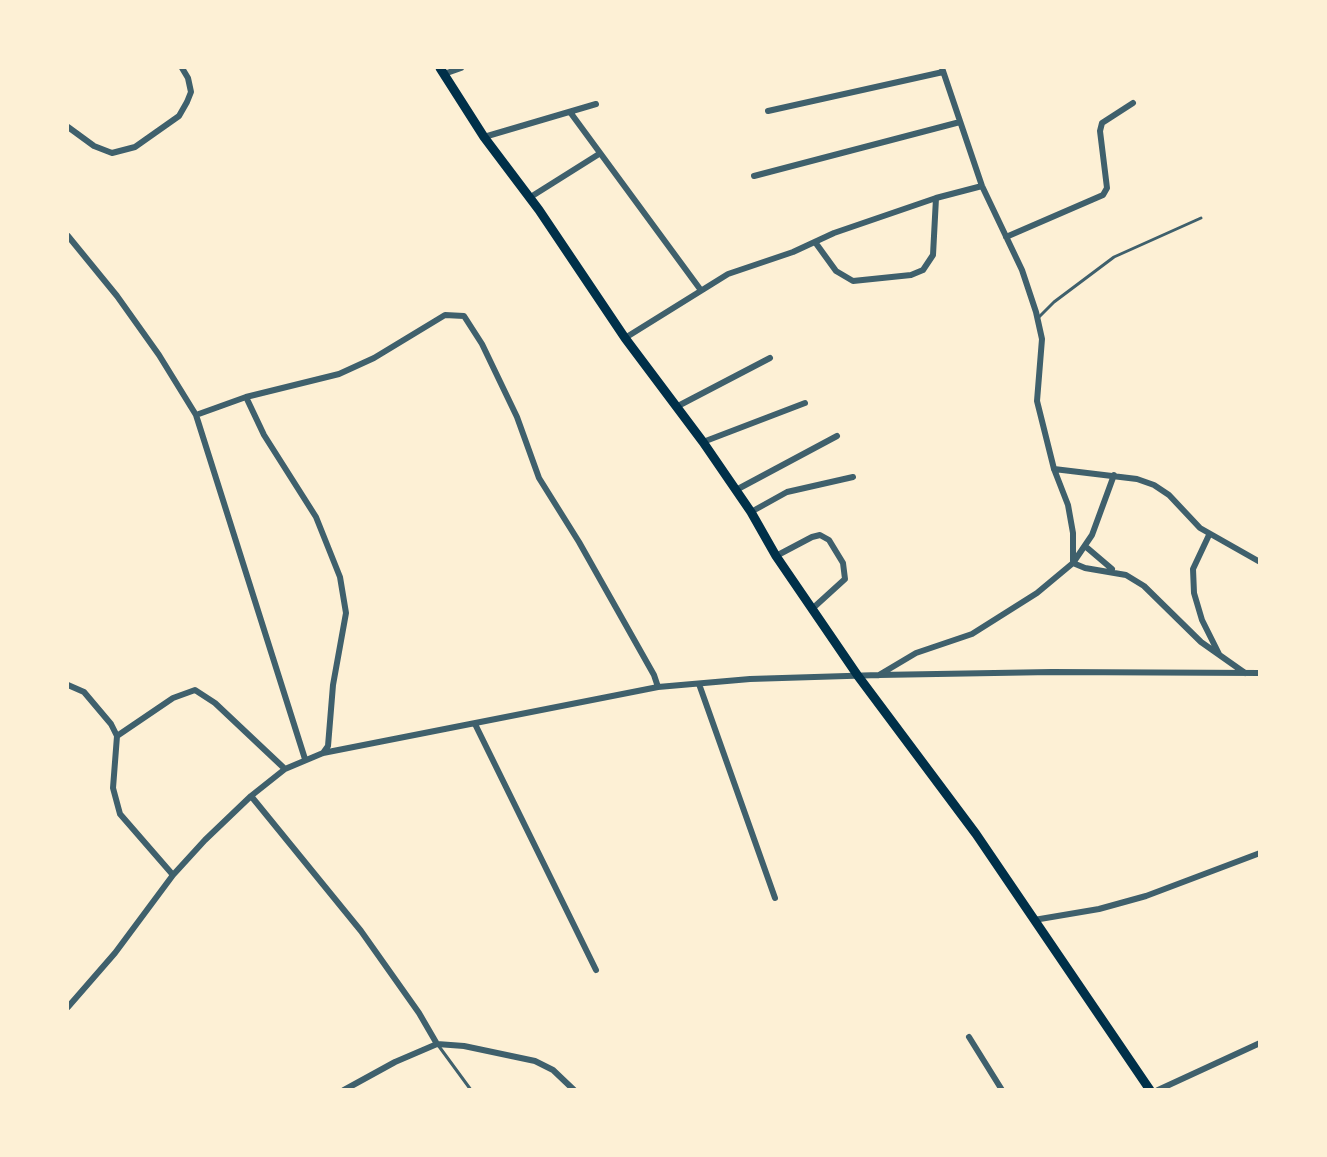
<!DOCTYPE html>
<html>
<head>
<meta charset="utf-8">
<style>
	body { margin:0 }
	#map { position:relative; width:1327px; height:1157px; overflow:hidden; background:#fdf0d5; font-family:"DejaVu Sans",sans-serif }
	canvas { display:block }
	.frame { position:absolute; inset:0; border:69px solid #fdf0d5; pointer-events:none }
</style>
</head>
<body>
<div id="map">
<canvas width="1327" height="1157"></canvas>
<div class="frame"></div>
</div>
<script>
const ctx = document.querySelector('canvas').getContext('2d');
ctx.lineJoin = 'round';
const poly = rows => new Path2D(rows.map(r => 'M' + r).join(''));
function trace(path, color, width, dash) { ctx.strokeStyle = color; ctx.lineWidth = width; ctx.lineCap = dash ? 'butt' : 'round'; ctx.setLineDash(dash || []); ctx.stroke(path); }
trace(poly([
	[1038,318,1054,302,1114,257,1201,218],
	[438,1045,471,1090]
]), '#3f606c', 3);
trace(poly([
	[444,74,461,68],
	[768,111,943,72],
	[570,112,700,289],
	[68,127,94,146,112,153,135,147,179,116,187,102,191,92,188,78,182,68],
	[484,137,596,104],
	[754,176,960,122],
	[529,198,599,154],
	[68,236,117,296,159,355,196,415,305,759],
	[1006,237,1103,195,1107,188,1100,131,1102,123,1133,103],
	[815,242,836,271,853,281,911,275,923,270,933,255,936,198],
	[625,338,728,274,793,252,834,233,936,198,982,186],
	[246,397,264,435,316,517,340,577,346,613,333,685,328,746,323,753],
	[678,406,770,358],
	[196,415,246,397,339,374,374,358,445,315,464,316,482,344,517,417,539,478,579,542,654,675,658,687],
	[703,442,805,403],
	[1054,469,1137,479,1154,485,1169,495,1200,528,1260,562],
	[1114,475,1092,535,1073,563,1085,568,1126,575,1144,586,1201,642,1245,673],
	[736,490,837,436],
	[751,512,787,492,853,477],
	[1209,535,1193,569,1194,593,1202,620,1219,654],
	[1085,546,1112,569],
	[776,556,812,537,820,535,829,540,843,563,845,579,812,609],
	[879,675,916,653,972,634,1037,593,1073,563,1073,533,1068,505,1054,469,1037,401,1042,339,1036,312,1022,270,982,186,942,68],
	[699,684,775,898],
	[68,685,84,692,111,724,117,736,113,788,120,814,173,875],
	[475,724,596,970],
	[117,736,173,698,195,690,215,703,285,769],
	[251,796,361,931,419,1013,437,1044],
	[1034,920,1099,909,1146,896,1260,853],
	[68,1007,115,953,173,875,205,840,251,796,285,769,323,753,658,687,750,679,879,675,1052,672,1260,673],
	[969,1037,1002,1090],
	[344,1090,395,1062,437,1044,464,1046,535,1061,553,1070,574,1090],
	[1158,1090,1260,1043]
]), '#3f606c', 6);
trace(poly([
	[440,68,484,137,539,210,625,338,703,442,751,512,776,556,858,676,976,834,1150,1090]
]), '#003049', 9);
</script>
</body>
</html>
